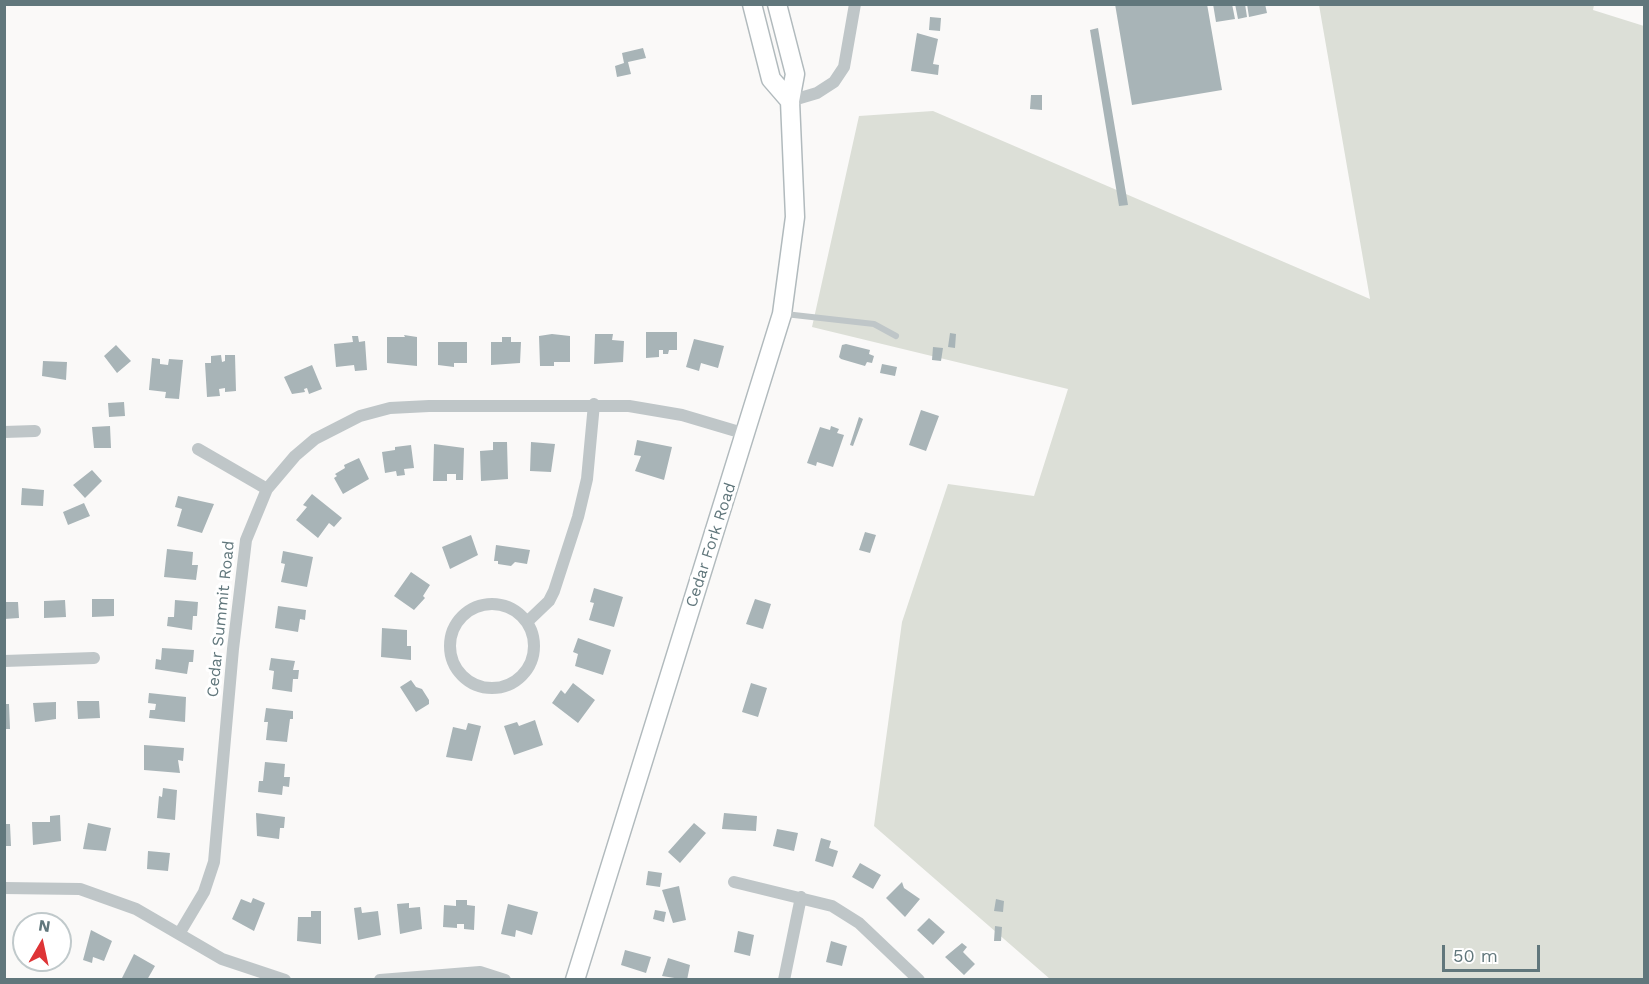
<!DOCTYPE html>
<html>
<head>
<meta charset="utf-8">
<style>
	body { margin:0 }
	#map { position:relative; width:1649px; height:984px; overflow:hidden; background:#faf9f8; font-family:"Work Sans",sans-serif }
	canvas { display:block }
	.frame { position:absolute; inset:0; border:6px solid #61777c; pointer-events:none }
	.north { position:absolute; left:12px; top:912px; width:60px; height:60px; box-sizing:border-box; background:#fff; border:2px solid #c0c9cb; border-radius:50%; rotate:9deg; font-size:16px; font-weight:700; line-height:24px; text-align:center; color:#61777c }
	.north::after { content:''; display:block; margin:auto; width:21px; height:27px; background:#de3436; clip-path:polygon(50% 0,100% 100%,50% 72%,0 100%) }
	.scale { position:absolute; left:1442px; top:945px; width:98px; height:27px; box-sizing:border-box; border:3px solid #61777c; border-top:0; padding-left:8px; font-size:18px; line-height:21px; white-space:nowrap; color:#61777c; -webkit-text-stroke:4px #fff; paint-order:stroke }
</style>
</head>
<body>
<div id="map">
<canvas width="1649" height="984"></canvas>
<div class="frame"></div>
<div class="north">N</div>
<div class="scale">50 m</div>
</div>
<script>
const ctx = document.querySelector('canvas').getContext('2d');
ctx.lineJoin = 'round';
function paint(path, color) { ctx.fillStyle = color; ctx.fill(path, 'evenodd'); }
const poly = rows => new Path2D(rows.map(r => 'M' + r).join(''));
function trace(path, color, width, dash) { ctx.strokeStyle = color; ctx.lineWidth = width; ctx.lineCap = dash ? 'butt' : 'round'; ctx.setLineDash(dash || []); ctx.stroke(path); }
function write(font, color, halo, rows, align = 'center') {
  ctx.font = font + ' "Work Sans",sans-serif'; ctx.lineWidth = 6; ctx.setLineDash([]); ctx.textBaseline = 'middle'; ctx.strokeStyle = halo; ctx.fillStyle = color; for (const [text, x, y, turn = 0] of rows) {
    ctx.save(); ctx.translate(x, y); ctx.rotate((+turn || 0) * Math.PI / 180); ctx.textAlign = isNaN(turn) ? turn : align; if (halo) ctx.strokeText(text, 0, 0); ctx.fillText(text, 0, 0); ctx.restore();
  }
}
paint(poly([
	[1319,5,1594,5,1593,10,1644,26,1644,979,1050,979,874,826,902,622,948,484,1034,496,1068,389,812,327,859,116,933,111,1370,299]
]), '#dcdfd7');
paint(poly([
	[1115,4,1207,4,1222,90,1132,105],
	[1213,4,1232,4,1235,19,1216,22],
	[1235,4,1245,4,1247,17,1238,19],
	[1247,4,1265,4,1267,13,1249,17],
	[930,17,941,18,940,31,929,30],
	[1098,28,1128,205,1119,206,1090,30],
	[917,33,938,39,933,64,939,65,938,75,911,71],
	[643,48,646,58,628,62,631,74,617,77,615,66,624,63,622,53],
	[1031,95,1042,95,1042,110,1030,109],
	[646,332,677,332,677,350,669,350,668,354,663,354,663,350,659,350,659,357,646,358],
	[950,333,956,334,955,348,948,347],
	[552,334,570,336,570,362,554,362,554,366,540,366,539,336],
	[595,334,613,334,612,340,624,341,623,362,594,364],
	[404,335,417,337,417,366,387,363,387,337,405,337],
	[352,336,358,336,359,342,365,341,367,370,355,371,354,365,336,367,334,344,353,342],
	[502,337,511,337,511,342,521,342,520,363,491,365,491,342,502,342],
	[694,339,724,346,718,368,701,363,699,371,686,367],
	[438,342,467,342,467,363,454,363,454,367,438,365],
	[846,344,870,350,869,354,874,356,872,363,867,362,865,366,841,359,839,357,842,345],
	[116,345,131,361,117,373,104,356],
	[933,347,943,348,941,361,932,360],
	[221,355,222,362,225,361,225,355,235,355,236,391,225,392,225,388,219,389,220,396,207,397,205,363,211,363,211,356],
	[152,358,160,359,160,364,168,365,169,359,183,360,179,399,165,398,166,392,149,390],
	[43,361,67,362,66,380,42,376],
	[882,364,897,367,895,376,880,373],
	[312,365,322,389,309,394,307,388,304,389,305,392,292,394,284,377],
	[124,402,125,416,109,417,108,403],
	[921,410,939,416,926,451,909,445],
	[859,417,863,419,853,446,850,445],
	[110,426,111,448,94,448,92,427],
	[831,426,839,429,837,433,844,435,833,467,817,462,816,466,807,463,820,427,830,430],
	[637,440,672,447,664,480,635,471,641,456,634,455],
	[493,442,507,442,508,479,481,481,480,451,493,450],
	[531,442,555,444,551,472,530,471],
	[434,444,464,448,463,480,456,480,456,474,447,474,447,481,433,481],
	[411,445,414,468,404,469,405,475,397,476,396,471,385,473,382,452,395,450,395,447],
	[359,458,369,479,343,494,334,478,337,476,335,474,345,468,344,465],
	[92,470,102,481,85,498,73,485],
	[22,488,44,490,43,506,21,505],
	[312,494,342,518,334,527,329,523,318,538,296,520,307,507,303,505],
	[178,496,214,504,202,533,177,526,182,509,175,507],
	[84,503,90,516,68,525,63,512],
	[865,532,876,535,870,553,859,550],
	[471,535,478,555,450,569,442,547],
	[496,545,530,550,527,564,515,562,511,566,498,564,498,561,494,561],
	[167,549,193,552,192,565,198,565,196,580,164,577],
	[283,551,313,557,307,587,281,582,285,564,281,563],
	[411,572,430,585,423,596,425,598,414,610,394,596],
	[594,588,623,597,614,627,589,620,594,603,590,602],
	[92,599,114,599,114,616,92,617],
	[755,599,771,604,763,629,746,624],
	[65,600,66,617,44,618,44,601],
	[175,600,198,602,197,616,193,616,192,630,167,626,168,617,174,617],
	[4,602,18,602,19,618,4,619],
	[278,606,306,610,305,620,300,619,298,632,275,628],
	[382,628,407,630,407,646,411,646,411,660,381,657],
	[578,638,611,650,603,675,575,666,578,654,573,652],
	[162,648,194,650,193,662,189,662,187,674,155,669,156,659,161,660],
	[271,658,295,661,293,670,299,670,298,679,293,679,292,692,272,689,274,671,269,670],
	[411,680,416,687,422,689,429,700,429,704,416,712,400,687],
	[573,683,595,700,578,723,552,703,561,690,565,694],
	[751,683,767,688,758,717,742,712],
	[149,693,186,697,185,722,149,718,150,710,155,710,156,704,148,703],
	[77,701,99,701,100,718,78,719],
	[56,702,56,719,35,722,33,703],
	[4,704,9,704,10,729,4,729],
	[266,708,293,711,293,719,290,719,287,742,266,740,268,722,264,722],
	[535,720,543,745,514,755,504,726,517,722,519,726],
	[468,723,481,726,472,761,446,757,453,727,466,730],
	[144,745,184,748,183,761,178,760,180,773,144,770],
	[265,762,285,764,284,777,290,777,289,787,283,786,282,795,258,792,259,781,263,781],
	[163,788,177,790,175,820,157,818,159,796,162,797],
	[256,813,285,817,284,828,280,828,279,839,257,836],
	[724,813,757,816,756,831,722,829],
	[60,815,61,841,33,845,32,822,50,822,50,816],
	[88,823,111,828,106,851,83,849],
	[694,823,706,833,680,863,668,852],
	[4,824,10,824,11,846,4,846],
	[777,829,798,833,794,851,773,846],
	[821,838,831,841,829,848,838,851,833,867,815,861],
	[148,851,170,853,168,871,147,869],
	[860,863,881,875,873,889,852,877],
	[648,871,662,873,660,887,646,885],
	[902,882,904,888,920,899,905,917,886,898],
	[679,886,686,920,673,923,662,890],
	[253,898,265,903,254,931,232,919,241,899,251,903],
	[996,899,1004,901,1003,912,994,911],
	[456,900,467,900,467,905,475,906,474,930,464,929,464,924,457,924,457,928,443,927,444,905,456,906],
	[409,903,409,908,420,907,422,929,400,934,397,904],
	[508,904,538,912,532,935,516,930,515,937,501,934],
	[361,907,362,913,378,911,381,935,358,940,354,908],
	[655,910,666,912,664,922,653,919],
	[311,911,321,911,321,944,297,941,298,917,311,917],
	[929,918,945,932,933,945,917,930],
	[995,926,1002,927,1001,941,994,941],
	[91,930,112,941,104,961,93,957,92,963,83,960],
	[738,931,754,935,750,956,734,952],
	[831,941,847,946,842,966,826,962],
	[962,943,967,947,963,952,975,964,964,975,945,957],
	[625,950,651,957,646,973,621,965],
	[134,954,155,966,147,980,121,980],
	[668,958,690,965,687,980,662,976]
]), '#a8b4b7');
const secondary = poly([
	[752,4,771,79,790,101],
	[575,980,782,314,795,217,790,101,795,74,777,4]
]);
trace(secondary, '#b1babd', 21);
trace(poly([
	[785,314,874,324,896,336]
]), '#bfc6c8', 6);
trace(poly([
	[790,101,817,93,834,82,844,67,855,4],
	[4,432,35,431],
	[198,449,267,489],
	'450 646a42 42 0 1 1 84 0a42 42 0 1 1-84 0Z',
	[527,622,549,601,554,591,578,517,587,479,594,404],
	[4,661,94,658],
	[734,882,832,906,859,923,919,980],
	[4,888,80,889,136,909,222,959,285,980],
	[179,934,204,892,214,862,233,649,246,540,267,489,295,456,315,439,360,416,390,408,429,406,629,406,682,415,746,434],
	[380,980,480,972,505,980],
	[784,980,801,897]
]), '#bfc6c8', 12);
trace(secondary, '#fff', 18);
write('16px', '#61777c', '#fff', [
	["Cedar Fork Road",711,545,-72],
	["Cedar Summit Road",221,619,-84]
]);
</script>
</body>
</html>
